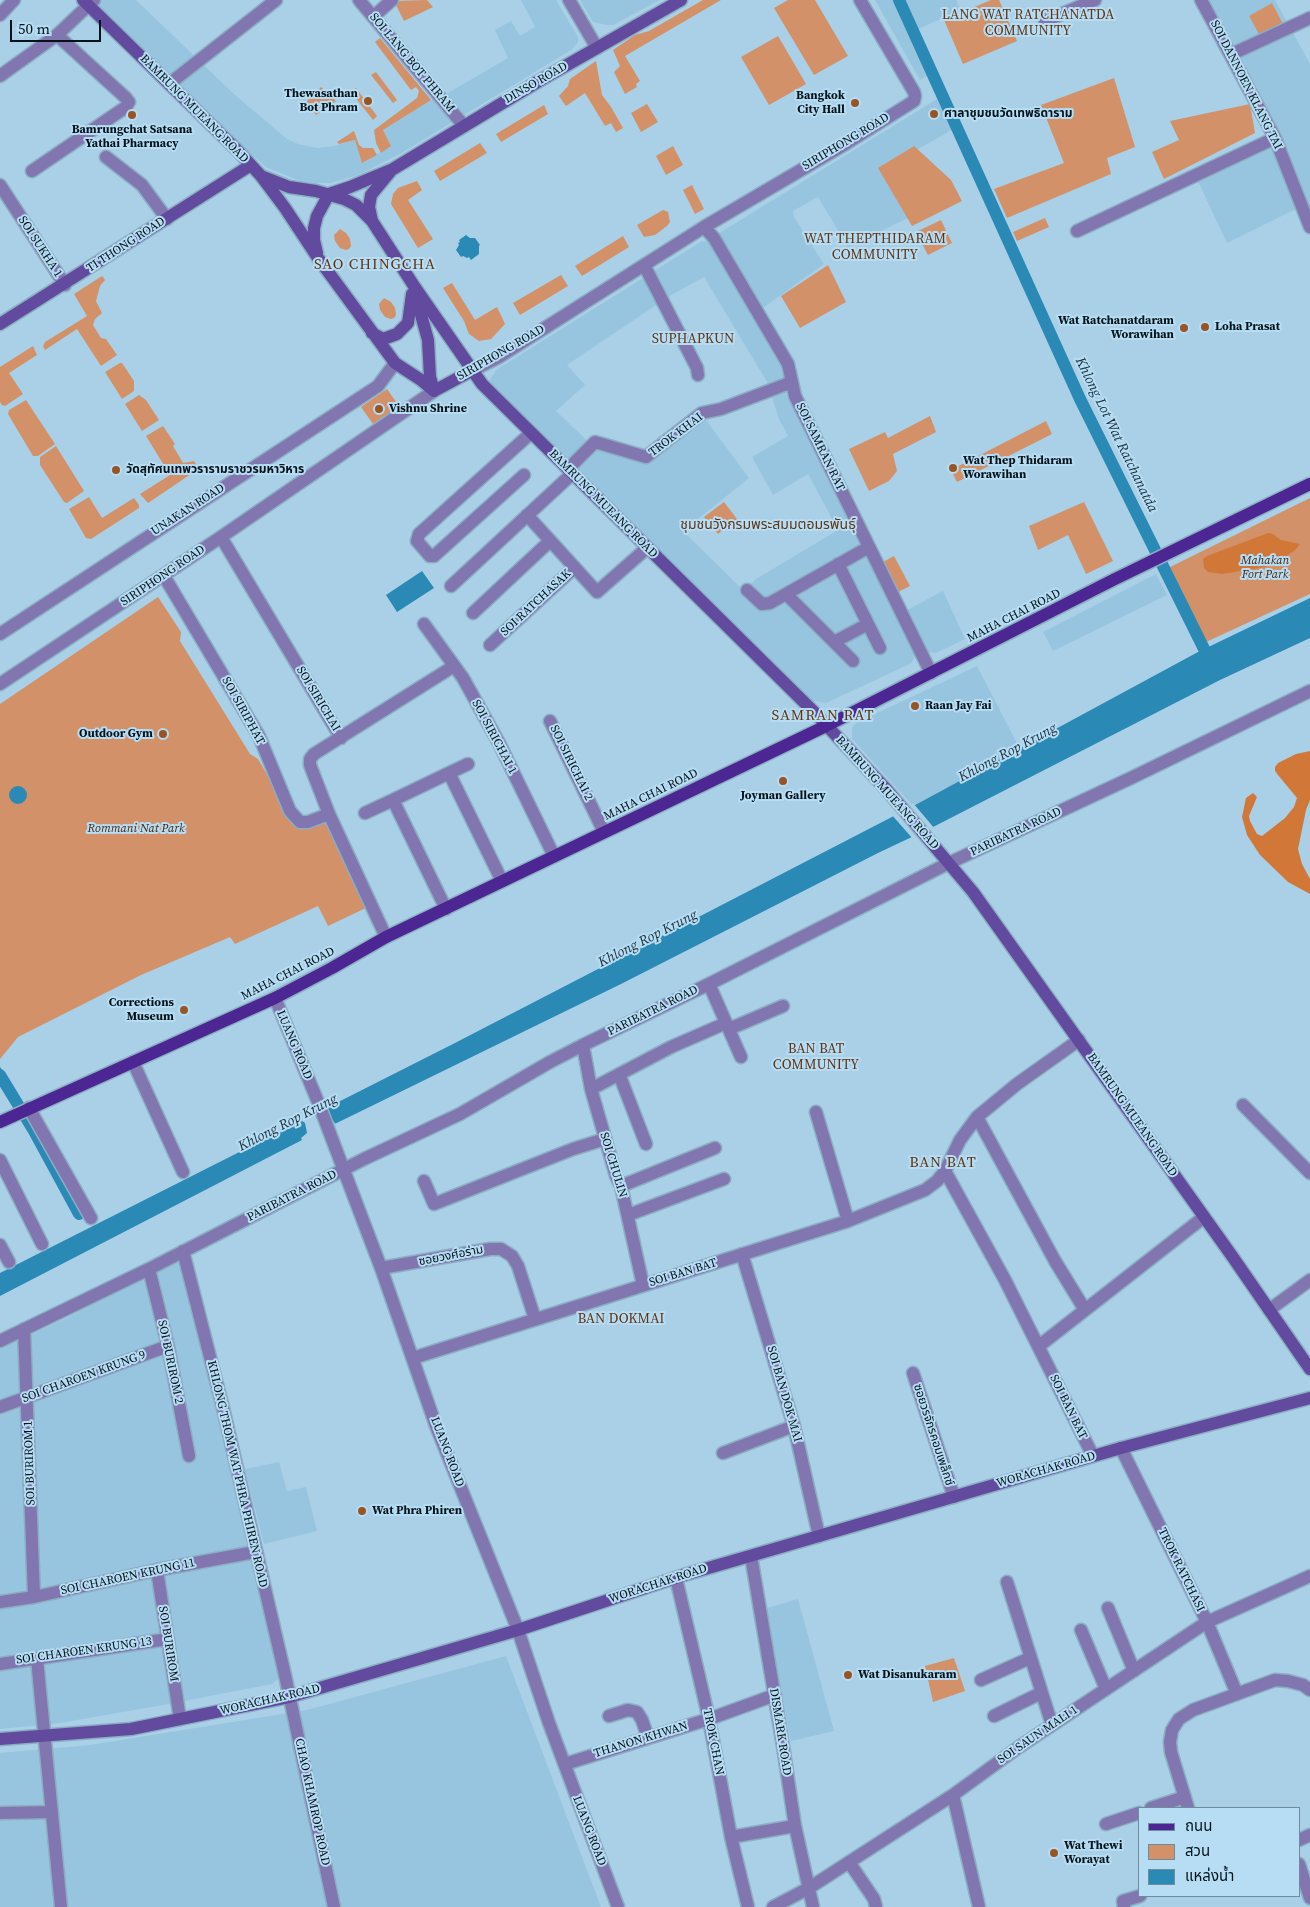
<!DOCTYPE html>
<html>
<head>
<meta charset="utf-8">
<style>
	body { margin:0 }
	#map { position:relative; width:1310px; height:1907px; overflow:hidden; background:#a9d0e7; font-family:"Source Serif 4","Noto Sans Thai",serif }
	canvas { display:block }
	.legend { position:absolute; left:1138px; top:1807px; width:162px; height:90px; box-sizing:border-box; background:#b6ddf4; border:1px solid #6f8c9c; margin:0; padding:6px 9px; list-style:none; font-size:15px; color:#041219 }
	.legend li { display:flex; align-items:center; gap:10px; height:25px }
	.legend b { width:25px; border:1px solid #6f8c9c }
	.scale { position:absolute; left:10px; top:20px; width:91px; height:22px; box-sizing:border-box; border:2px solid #041219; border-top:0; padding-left:6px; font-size:15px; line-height:18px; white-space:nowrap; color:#041219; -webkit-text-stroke:4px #b6ddf4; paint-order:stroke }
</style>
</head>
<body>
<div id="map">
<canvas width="1310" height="1907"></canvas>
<ul class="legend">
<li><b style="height:6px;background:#4c2692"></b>ถนน</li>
<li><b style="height:14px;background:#d29168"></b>สวน</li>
<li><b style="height:14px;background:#2b89b5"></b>แหล่งน้ำ</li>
</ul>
<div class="scale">50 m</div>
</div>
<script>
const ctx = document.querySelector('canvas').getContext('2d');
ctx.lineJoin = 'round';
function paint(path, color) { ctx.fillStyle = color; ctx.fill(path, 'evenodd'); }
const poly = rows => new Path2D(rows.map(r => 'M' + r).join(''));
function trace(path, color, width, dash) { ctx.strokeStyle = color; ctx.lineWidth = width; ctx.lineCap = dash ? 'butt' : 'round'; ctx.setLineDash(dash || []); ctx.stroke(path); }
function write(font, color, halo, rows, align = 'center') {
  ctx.font = font + ' "Source Serif 4","Noto Sans Thai",serif'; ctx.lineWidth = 4; ctx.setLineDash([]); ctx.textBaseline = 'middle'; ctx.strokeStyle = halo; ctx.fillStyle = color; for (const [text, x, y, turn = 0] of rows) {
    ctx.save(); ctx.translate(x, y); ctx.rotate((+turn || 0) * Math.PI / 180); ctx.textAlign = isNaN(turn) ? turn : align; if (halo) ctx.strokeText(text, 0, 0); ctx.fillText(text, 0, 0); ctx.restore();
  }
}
paint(poly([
	[90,0,136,0,235,95,287,139,298,144,318,148,334,146,355,140,363,163,391,146,383,130,430,100,380,38,431,100,448,93,508,58,495,30,511,21,520,36,535,27,521,0,556,0,578,37,578,42,571,50,400,154,358,175,331,183,317,183,300,181,266,167,235,140],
	[580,0,660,0,613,25,607,25,593,22],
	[875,0,893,0,927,76,920,80],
	[903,0,956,0,961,10,916,30],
	[1206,0,1275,0,1310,64,1310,213],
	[937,99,952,130,886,167,912,216,848,247,818,197,793,211,794,217,824,264,760,310,719,235,721,232],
	[1271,141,1296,209,1227,243,1196,177],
	[702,241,711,242,784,365,786,394,853,522,916,652,912,663,826,703,813,701,497,394,491,385,490,380,496,370],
	[704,277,767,382,779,419,788,436,752,457,773,495,808,474,838,530,756,579,744,591,683,531,749,478,703,416,643,463,595,448,556,411,585,385,567,365,671,295],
	[1156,574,1167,595,1053,651,1043,632],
	[943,591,965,639,936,653,929,652,925,649,907,610],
	[977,666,1020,749,913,806,852,739,852,727,856,723],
	[186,1256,225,1410,251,1560,279,1678,272,1684,169,1704,54,1724,0,1729,0,1349,69,1317,145,1276],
	[279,1462,287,1491,306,1487,317,1531,264,1544,245,1469],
	[798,1599,834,1731,791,1741,764,1609],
	[506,1656,601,1907,0,1907,0,1753,90,1745,307,1710]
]), '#97c5e0');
paint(poly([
	[427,0,433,7,404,21,394,1],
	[703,0,721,0,625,56,640,81,636,84,637,87,625,94,614,72,620,66,613,50,635,35,649,31],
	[788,0,815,0,848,56,814,75,774,8],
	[991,0,999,0,1017,41,963,64,944,20],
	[1272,3,1283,24,1260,36,1249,16],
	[778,36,806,84,769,105,741,57],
	[380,38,431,100,383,130,391,146,381,153,376,143,374,130,417,98,419,91,416,87,411,90,375,42],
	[596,61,602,95,611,107,623,128,616,132,611,123,605,126,585,93,566,106,559,96,568,86,570,79],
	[376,72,397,100,393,103,371,75],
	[1114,78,1135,147,1107,158,1111,174,1007,218,994,189,1064,163,1041,105],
	[321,87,336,101,316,115,306,102],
	[356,88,377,116,373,120,351,92],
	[647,104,658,122,641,132,631,113],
	[1250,104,1255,133,1164,179,1152,152,1179,140,1170,121],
	[544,105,548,114,501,142,496,134],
	[354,131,359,145,363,148,373,148,377,155,362,163,355,140,339,144,337,142],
	[480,143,487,153,440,181,434,171],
	[673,146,683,165,666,175,656,156],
	[914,146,951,180,962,201,912,226,878,168],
	[417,181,422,190,408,200,433,239,418,248,391,204,393,194,398,188],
	[692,185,704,209,695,214,683,190],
	[663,210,668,212,670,222,667,226,655,235,644,237,637,225],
	[1045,218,1049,227,1017,241,1013,232],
	[941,220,952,243,928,255,916,232],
	[340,229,346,233,350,239,351,246,349,249,346,250,340,248,335,241,334,235],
	[623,236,629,247,582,276,575,266],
	[828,265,846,302,800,328,781,296],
	[561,275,568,286,520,315,513,303],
	[102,276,105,280,100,286,96,301,102,313,95,319,93,325,101,338,106,339,117,355,101,366,77,329,45,350,43,346,45,342,87,316,74,294],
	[452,283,475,320,497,307,505,324,491,339,479,341,469,334,464,321,443,288],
	[384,298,391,302,395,308,396,315,394,318,391,319,385,317,380,310,379,304],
	[33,346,37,355,9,373,23,394,5,406,2,405,0,402,0,367],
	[120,363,122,363,134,381,134,391,122,399,105,372],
	[387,389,399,406,373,424,361,407],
	[139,395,146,400,159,420,142,431,125,404],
	[26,400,55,444,38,456,33,456,8,414,9,410],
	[930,416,936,432,893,454,897,471,889,481,869,491,849,449,885,432,888,438],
	[1046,421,1052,434,957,482,951,470],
	[163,426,175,444,173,446,183,463,194,461,197,466,197,470,148,503,140,494,170,475,146,436],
	[56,446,84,491,67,503,64,502,40,465,40,457],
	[89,497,102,518,134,498,139,505,139,508,91,539,86,538,69,509],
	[1310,498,1310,594,1206,642,1170,567],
	[724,502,737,519,718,534,704,517],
	[1084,502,1113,561,1086,574,1068,535,1038,550,1029,526],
	[894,556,910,586,898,592,883,562],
	[158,597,181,632,180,641,250,754,258,759,297,825,330,822,370,906,328,926,318,906,235,944,230,937,141,975,18,1037,0,1059,0,704],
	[954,1658,965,1691,933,1702,925,1666]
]), '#d29168');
paint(poly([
	[1268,533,1273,534,1281,540,1300,544,1295,550,1278,562,1265,567,1222,574,1208,572,1204,568,1203,559,1207,556],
	[1310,751,1310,800,1306,810,1298,849,1302,864,1310,879,1310,894,1288,882,1260,855,1247,835,1242,817,1246,798,1253,793,1257,797,1249,816,1250,821,1257,834,1262,836,1285,818,1294,807,1297,798,1278,775,1275,771,1275,767,1278,763,1296,754]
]), '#d17839');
paint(poly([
	[466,235,470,238,475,238,480,245,479,246,479,254,471,260,469,257,467,258,463,256,461,257,456,250,459,245,458,243,460,242,459,240],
	[422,571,434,588,397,612,386,595],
	[1310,598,1310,638,1220,680,935,826,878,853,621,984,302,1140,0,1296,0,1273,453,1044,917,804,1198,652],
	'9 795a9 9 0 1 1 18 0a9 9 0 1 1-18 0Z',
	[0,1067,12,1084,3,1088,0,1084]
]), '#2b89b5');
paint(poly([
	[913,803,935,829,913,839,891,814],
	[327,1105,328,1114,337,1126,303,1142,301,1138,307,1133,305,1123,299,1119]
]), '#a9d0e7');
trace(poly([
	[899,0,1080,399,1211,663],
	[0,1075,34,1131,79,1214]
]), '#2b89b5', 12);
const minor = poly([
	[359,0,464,126],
	[569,0,597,48],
	[1201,0,1275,138,1310,227],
	[0,15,14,0],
	[373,17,392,0],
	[1045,21,1095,0],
	[1232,54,1310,18],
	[0,76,57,35,94,0],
	[169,84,276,0],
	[106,157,142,185,167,219],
	[32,171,126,107,129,102,126,98,57,35],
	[0,185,65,285],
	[704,227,714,238,788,364,795,396,931,673],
	[1077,231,1275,138],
	[644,265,697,368,698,375],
	[473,370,499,357,704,227,847,143,914,101,915,96,914,92,860,0],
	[568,469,595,442,646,457,702,413,721,409,792,382],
	[524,475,434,556,430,556,417,541,419,534,531,433],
	[527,515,597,592,647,548],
	[221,537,341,738],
	[838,564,880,648],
	[164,576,259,736,290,811,300,822,308,822,329,814],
	[451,586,573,473],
	[747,590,762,604,770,603,869,547],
	[786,594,853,661],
	[473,613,550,541],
	[424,624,463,678,499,743,554,856],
	[0,634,378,386,395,363],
	[834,642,868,624],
	[490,645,574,568],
	[0,684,221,537,434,391],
	[550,721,604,832],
	[449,773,468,764],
	[365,813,393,800],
	[446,909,393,800,449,773,502,881],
	[386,937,329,814,310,765,310,759,314,754,454,666],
	[709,984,741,1057],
	[729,1029,783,1006],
	[583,1045,591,1089,616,1176,621,1186,643,1285],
	[133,1062,183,1172],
	[619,1074,646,1144],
	[591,1089,671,1047,726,1023],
	[1243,1105,1310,1173],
	[29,1108,91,1218],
	[816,1112,848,1221],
	[977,1117,1055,1261,1085,1310],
	[0,1160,42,1244],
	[945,1171,1005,1280,1093,1456],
	[424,1181,434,1204,573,1149,605,1139],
	[621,1186,715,1148],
	[628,1215,724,1179],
	[0,1245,9,1262],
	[183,1251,223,1408,285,1675,334,1907],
	[742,1254,794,1426,819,1536],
	[381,1268,490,1249,501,1249,512,1256,518,1266,535,1319],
	[149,1269,168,1346,189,1456],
	[1269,1310,1310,1280],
	[24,1329,34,1597],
	[0,1341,149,1269,364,1159,460,1114,550,1062,583,1045,709,984,949,863,1131,778,1310,691],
	[1039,1346,1204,1217],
	[413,1358,848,1221,925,1190,937,1181,945,1171,960,1140,977,1117,1017,1084,1079,1040],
	[913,1373,954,1497],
	[0,1407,168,1346],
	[1121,1448,1207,1622,1237,1694],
	[723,1453,794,1426],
	[751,1556,783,1746,795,1826,813,1907],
	[157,1570,180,1719],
	[676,1578,709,1719,731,1837,748,1907],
	[1007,1582,1052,1725],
	[0,1602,34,1597,157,1570,255,1552],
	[1108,1608,1134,1671],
	[1081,1630,1106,1689],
	[37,1659,61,1907],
	[0,1664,168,1639],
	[981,1680,1030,1658],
	[609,1716,628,1710,637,1712,642,1720,648,1738],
	[994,1716,1041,1693],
	[565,1764,709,1719,775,1695],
	[953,1795,979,1907],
	[1151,1808,1185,1797],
	[1188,1808,1171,1752,1170,1742,1172,1730,1179,1719,1193,1710,1275,1680,1288,1681,1303,1685,1310,1690],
	[0,1813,52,1812],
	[1106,1824,1139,1813],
	[731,1837,795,1826],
	[1299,1840,1310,1835],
	[849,1862,874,1899,876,1907],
	[1299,1864,1310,1898],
	[773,1907,809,1888,953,1795,1019,1747,1207,1622,1310,1576],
	[1124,1907,1123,1901,1140,1896]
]);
const tertiary = poly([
	[275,998,318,1102,381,1268,436,1426,518,1630,549,1723,618,1907]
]);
const secondary = poly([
	[83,0,239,152,261,176,285,208,318,258,395,363,421,380,434,391],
	[261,176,289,187,316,191,344,199,356,205,372,221,414,286,482,384,814,712,886,789,973,892,1232,1256,1310,1369],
	[329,194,350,187,393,169,539,81,681,0],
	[372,221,369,207,371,195,390,172],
	[317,253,314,240,314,228,317,216,329,194],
	[415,293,428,340,430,377,434,391],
	[0,324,251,165],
	[372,333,383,339,397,334,408,323,412,294],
	[434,391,473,370],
	[0,1739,131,1729,289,1697,518,1630,684,1575,781,1547,1121,1448,1310,1398]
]);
const primary = poly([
	[0,1122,275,998,332,968,386,937,826,726,1113,580,1310,484]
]);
trace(minor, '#8baec2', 15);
trace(tertiary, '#8baec2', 15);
trace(secondary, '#8baec2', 15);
trace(primary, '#8baec2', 15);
trace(minor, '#8276b0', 12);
trace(tertiary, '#8276b0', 12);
trace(secondary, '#624a9f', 12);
trace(primary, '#4c2692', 12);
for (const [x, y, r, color] of [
	[368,101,5,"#975424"],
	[855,103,5,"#975424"],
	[934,114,5,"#975424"],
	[132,115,5,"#975424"],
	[1205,327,5,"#975424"],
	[1184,328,5,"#975424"],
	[379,409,5,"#975424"],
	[953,468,5,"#975424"],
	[116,470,5,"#975424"],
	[915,706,5,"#975424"],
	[163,734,5,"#975424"],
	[783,781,5,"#975424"],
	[184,1010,5,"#975424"],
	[362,1511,5,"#975424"],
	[848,1675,5,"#975424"],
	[1054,1853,5,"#975424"]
]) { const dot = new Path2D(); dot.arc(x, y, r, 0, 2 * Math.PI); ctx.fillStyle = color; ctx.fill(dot); trace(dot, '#b6ddf4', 2); }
write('12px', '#041219', '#b6ddf4', [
	["SOI LANG BOT PHRAM",412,63,50],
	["DINSO ROAD",536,83,-30],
	["SOI DANNOEN KLANG TAI",1246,85,63],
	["BAMRUNG MUEANG ROAD",194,109,45],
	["SIRIPHONG ROAD",846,142,-31],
	["TI THONG ROAD",126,245,-33],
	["SOI SUKHA 1",40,247,57],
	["SIRIPHONG ROAD",501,353,-30],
	["TROK KHAI",676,435,-37],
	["SOI SAMRAN RAT",820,447,64],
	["BAMRUNG MUEANG ROAD",603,504,45],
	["UNAKAN ROAD",188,510,-33],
	["SIRIPHONG ROAD",163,576,-34],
	["SOI RATCHASAK",536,603,-43],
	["MAHA CHAI ROAD",1014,616,-27],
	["SOI SIRICHAI",318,699,59],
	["SOI SIRIPHAT",243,711,61],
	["SOI SIRICHAI 1",494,737,62],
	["SOI SIRICHAI 2",571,763,64],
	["BAMRUNG MUEANG ROAD",887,793,48],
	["MAHA CHAI ROAD",651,795,-26],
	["PARIBATRA ROAD",1016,832,-25],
	["MAHA CHAI ROAD",288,974,-27],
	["PARIBATRA ROAD",653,1011,-26],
	["LUANG ROAD",294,1045,67],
	["BAMRUNG MUEANG ROAD",1132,1115,55],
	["SOI CHULIN",613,1165,73],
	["PARIBATRA ROAD",292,1196,-27],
	["ซอยวงศ์อร่าม",451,1256,-11],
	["SOI BAN BAT",683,1273,-17],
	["SOI BURIROM 2",170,1362,78],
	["SOI CHAROEN KRUNG 9",84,1377,-20],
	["SOI BAN DOK MAI",784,1394,74],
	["SOI BAN BAT",1068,1407,64],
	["ซอยวรจักรคอมเพล็กซ์",933,1435,72],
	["LUANG ROAD",447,1452,69],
	["SOI BURIROM 1",30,1463,-92],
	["WORACHAK ROAD",1046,1470,-16],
	["KHLONG THOM WAT PHRA PHIREN ROAD",237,1474,77],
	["TROK RATCHASI",1181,1570,64],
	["SOI CHAROEN KRUNG 11",128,1577,-12],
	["WORACHAK ROAD",658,1584,-18],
	["SOI BURIROM",168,1644,81],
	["SOI CHAROEN KRUNG 13",84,1651,-8],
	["WORACHAK ROAD",270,1700,-13],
	["DISMARK ROAD",780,1732,81],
	["SOI SAUN MALI 1",1038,1735,-34],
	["THANON KHWAN",641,1740,-17],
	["TROK CHAN",713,1742,79],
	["CHAO KHAMROP ROAD",312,1802,78],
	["LUANG ROAD",589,1831,69]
]);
write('bold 12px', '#041219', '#b6ddf4', [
	["Thewasathan",358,94,"right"],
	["Bot Phram",358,108,"right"],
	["Bangkok",845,96,"right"],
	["City Hall",845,110,"right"],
	["ศาลาชุมชนวัดเทพธิดาราม",944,114],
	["Bamrungchat Satsana",132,130,"center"],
	["Yathai Pharmacy",132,144,"center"],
	["Wat Ratchanatdaram",1174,321,"right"],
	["Worawihan",1174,335,"right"],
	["Loha Prasat",1215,327],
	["Vishnu Shrine",389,409],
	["Wat Thep Thidaram",963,461],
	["Worawihan",963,475],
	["วัดสุทัศนเทพวรารามราชวรมหาวิหาร",126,470],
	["Raan Jay Fai",925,706],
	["Outdoor Gym",153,734,"right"],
	["Joyman Gallery",783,796,"center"],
	["Corrections",174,1003,"right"],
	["Museum",174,1017,"right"],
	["Wat Phra Phiren",372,1511],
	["Wat Disanukaram",858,1675],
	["Wat Thewi",1064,1846],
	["Worayat",1064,1860]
], 'left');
write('italic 12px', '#49250a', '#b6ddf4', [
	["Mahakan",1265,561],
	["Fort Park",1265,575],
	["Rommani Nat Park",136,829]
]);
write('14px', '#623413', '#b6ddf4', [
	["LANG WAT RATCHANATDA",1028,15],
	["COMMUNITY",1028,31],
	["WAT THEPTHIDARAM",875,239],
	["COMMUNITY",875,255],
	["SUPHAPKUN",693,339],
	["ชุมชนวังกรมพระสมมตอมรพันธุ์",768,525],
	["BAN BAT",816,1049],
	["COMMUNITY",816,1065],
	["BAN DOKMAI",621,1319]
]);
write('italic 14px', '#1b2f3a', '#b6ddf4', [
	["Khlong Lot Wat Ratchanatda",1116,435,64],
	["Khlong Rop Krung",1008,753,-28],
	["Khlong Rop Krung",648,939,-27],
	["Khlong Rop Krung",288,1123,-27]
]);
ctx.letterSpacing = '1px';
write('15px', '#623413', '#b6ddf4', [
	["SAO CHINGCHA",375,265],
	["SAMRAN RAT",823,716],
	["BAN BAT",943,1163]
]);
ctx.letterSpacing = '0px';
</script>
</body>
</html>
